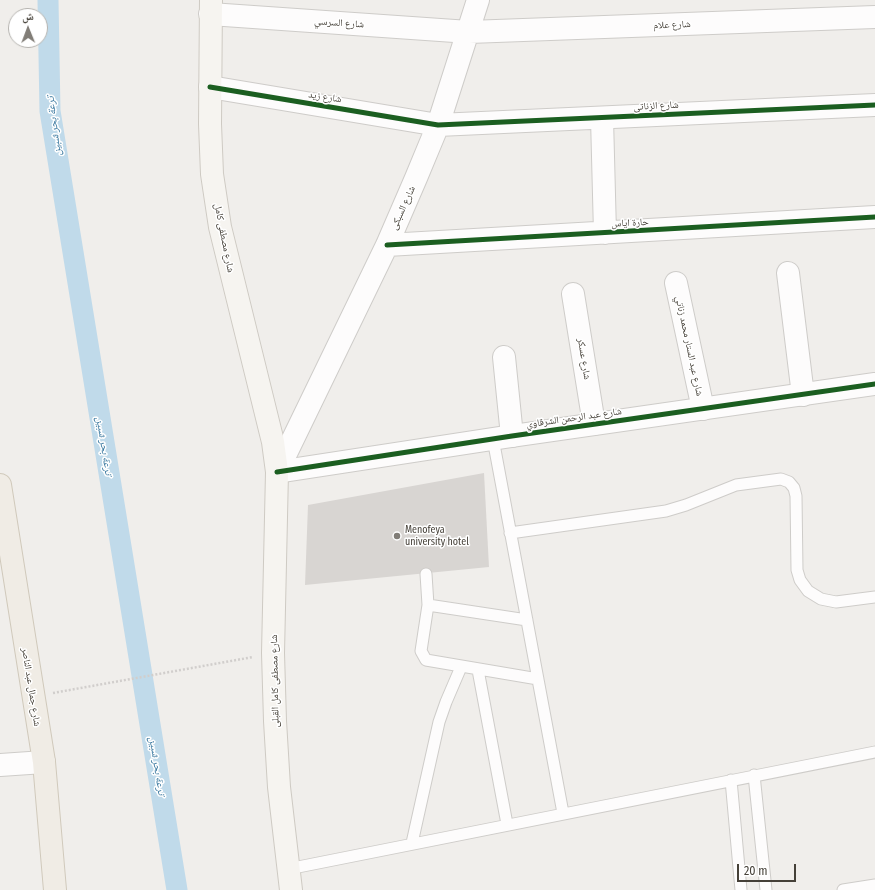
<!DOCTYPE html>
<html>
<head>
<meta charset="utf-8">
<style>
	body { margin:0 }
	#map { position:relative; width:875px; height:890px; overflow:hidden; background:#f0eeeb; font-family:"Fira Sans Condensed","Noto Naskh Arabic",sans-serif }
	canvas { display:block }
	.north { position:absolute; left:8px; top:8px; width:40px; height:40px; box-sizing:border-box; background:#fff; border:1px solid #b5b3af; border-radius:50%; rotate:359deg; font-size:11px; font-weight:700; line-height:16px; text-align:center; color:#454038 }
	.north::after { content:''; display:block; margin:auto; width:14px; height:18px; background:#817d77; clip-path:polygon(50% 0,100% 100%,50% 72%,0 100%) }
	.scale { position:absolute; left:737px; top:864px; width:59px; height:18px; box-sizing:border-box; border:2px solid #454038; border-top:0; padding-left:5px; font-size:12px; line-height:14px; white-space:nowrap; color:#454038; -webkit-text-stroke:3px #fff; paint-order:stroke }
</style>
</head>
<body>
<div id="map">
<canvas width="875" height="890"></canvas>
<div class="north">ش</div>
<div class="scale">20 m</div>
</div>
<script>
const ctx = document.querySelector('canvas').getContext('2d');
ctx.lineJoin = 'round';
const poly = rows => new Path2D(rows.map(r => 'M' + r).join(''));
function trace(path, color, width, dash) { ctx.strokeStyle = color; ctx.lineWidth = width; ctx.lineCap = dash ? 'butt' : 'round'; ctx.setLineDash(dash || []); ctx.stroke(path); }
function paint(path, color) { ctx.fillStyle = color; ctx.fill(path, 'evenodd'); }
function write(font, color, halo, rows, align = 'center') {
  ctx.font = font + ' "Fira Sans Condensed","Noto Naskh Arabic",sans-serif'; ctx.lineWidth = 3; ctx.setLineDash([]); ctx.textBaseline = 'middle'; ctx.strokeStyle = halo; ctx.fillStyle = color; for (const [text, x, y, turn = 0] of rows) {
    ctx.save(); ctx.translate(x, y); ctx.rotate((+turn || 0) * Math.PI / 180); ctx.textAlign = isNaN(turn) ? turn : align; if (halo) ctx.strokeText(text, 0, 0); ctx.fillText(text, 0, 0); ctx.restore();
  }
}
trace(poly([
	[48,0,50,111,177,890]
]), '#c0daea', 21);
paint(poly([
	[484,473,489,567,305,585,308,505]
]), '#d8d5d2');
const service = poly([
	[493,439,563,813],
	[510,533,666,511,686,505,736,485,781,479,789,482,794,488,796,496,797,570,800,580,808,591,821,599,836,602,875,597],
	[426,574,428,605,421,651,426,660,538,679],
	[428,605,527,620],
	[478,670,507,824],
	[754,775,766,890],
	[731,780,741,890],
	[412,843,439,722,446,702,461,667],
	[288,869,875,752],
	[843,890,875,885]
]);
const minor = poly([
	[210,14,469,32,875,17],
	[210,87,438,125,875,105],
	[602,118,605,233],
	[387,245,875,217],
	[788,273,803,395],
	[676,283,703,409],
	[573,294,594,424],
	[504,357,512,436],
	[277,472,387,245,416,178,438,125,478,0],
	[0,765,44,762]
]);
const tertiary = poly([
	[277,472,512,436,875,384]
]);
const secondary = poly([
	[211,0,210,124,212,174,220,227,273,442,277,472,273,653,275,721,279,787,291,890]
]);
const primary = poly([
	[0,485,44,762,55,890]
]);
trace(service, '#ceccc9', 13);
trace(minor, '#ceccc9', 24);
trace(tertiary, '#ceccc9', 24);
trace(secondary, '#cecac3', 24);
trace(primary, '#d0c9bb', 24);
trace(poly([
	[53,693,253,657]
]), '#d1cecc', 2.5, [2, 2]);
trace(service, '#fdfcfc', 11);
trace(minor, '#fdfcfc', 22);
trace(tertiary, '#fdfcfc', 22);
trace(secondary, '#f6f4f0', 22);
trace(primary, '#f0ece5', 22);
trace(poly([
	[210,87,438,125,875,105],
	[387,245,875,217],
	[277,472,512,436,875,384]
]), '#1b5e20', 5);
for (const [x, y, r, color] of [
	[397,536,4,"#817d77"]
]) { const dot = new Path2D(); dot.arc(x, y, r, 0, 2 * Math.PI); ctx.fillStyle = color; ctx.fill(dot); trace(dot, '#fff', 1.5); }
write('10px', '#454038', '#fff', [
	["شارع السرسي",339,23,4],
	["شارع علام",672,25,-2],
	["شارع زيد",325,97,9],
	["شارع الزناتى",656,106,-3],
	["شارع السبكى",403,208,-66],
	["حارة اياس",630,223,-3],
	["شارع مصطفى كامل",224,238,79],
	["شارع عبد الستار محمد زناتي",689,346,78],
	["شارع عسكر",584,359,81],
	["شارع عبد الرحمن الشرقاوي",574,418,-8],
	["شارع مصطفى كامل القبلى",275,681,-91],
	["شارع جمال عبد الناصر",31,687,81]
]);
write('10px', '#454038', '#fff', [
	["Menofeya",405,530],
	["university hotel",405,542]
], 'left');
write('italic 11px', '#3a789f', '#fff', [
	["ترعة بحر شبين",54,126,-97],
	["ترعة بحر شبين",104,446,81],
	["ترعة بحر شبين",157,766,81]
]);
</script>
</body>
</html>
